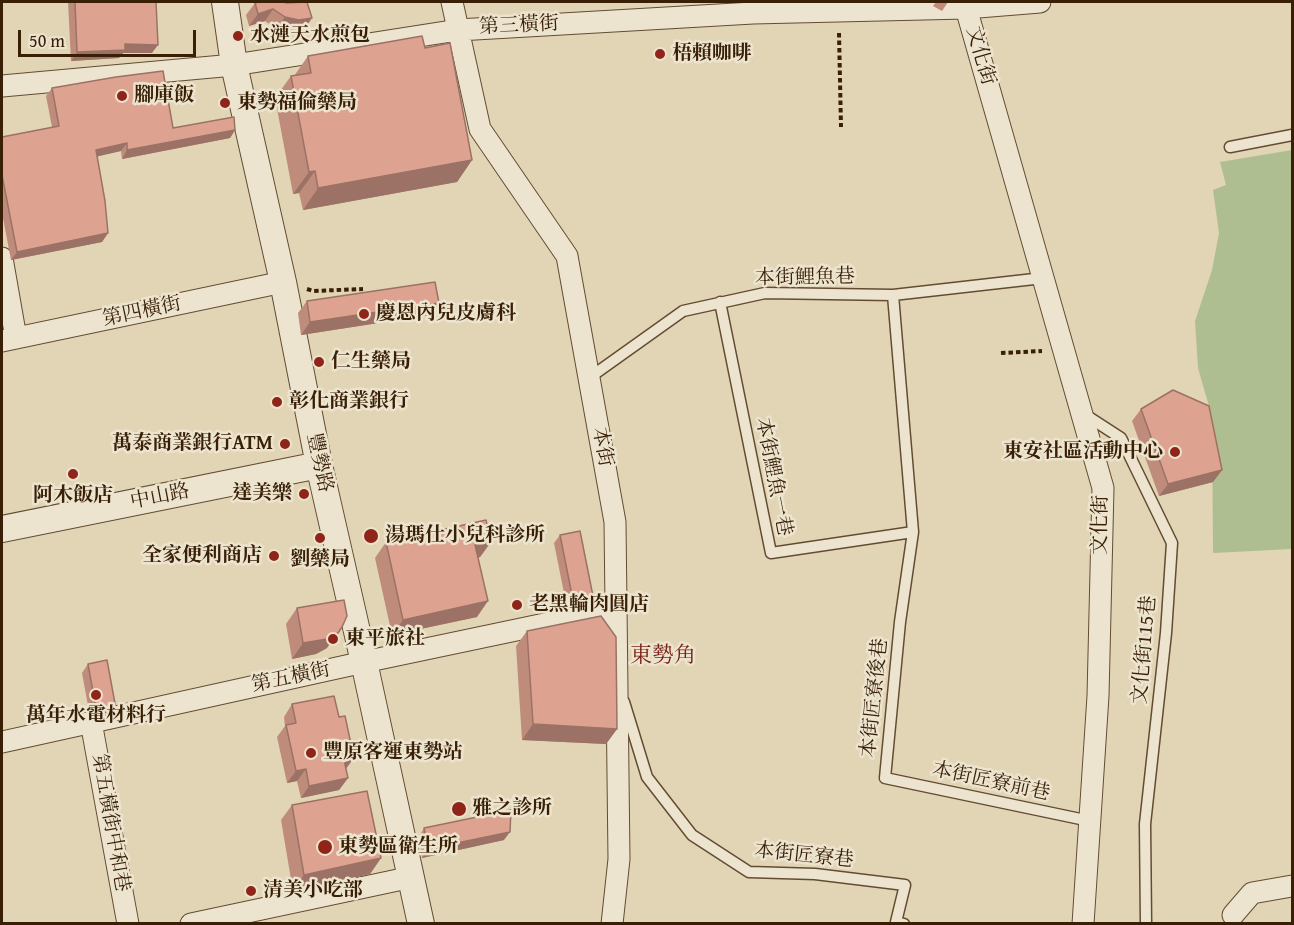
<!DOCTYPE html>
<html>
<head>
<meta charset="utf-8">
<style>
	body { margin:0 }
	#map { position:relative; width:1294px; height:925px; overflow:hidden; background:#e2d5b5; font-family:"Gentium Book Plus",serif }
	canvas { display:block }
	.frame { position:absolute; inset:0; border:3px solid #391f06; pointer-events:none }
	.scale { position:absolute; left:18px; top:30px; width:178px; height:27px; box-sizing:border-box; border:3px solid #391f06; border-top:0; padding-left:8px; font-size:18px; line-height:21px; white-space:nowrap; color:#391f06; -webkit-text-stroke:4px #ece4cf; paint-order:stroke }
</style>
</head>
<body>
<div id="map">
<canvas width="1294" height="925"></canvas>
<div class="frame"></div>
<div class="scale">50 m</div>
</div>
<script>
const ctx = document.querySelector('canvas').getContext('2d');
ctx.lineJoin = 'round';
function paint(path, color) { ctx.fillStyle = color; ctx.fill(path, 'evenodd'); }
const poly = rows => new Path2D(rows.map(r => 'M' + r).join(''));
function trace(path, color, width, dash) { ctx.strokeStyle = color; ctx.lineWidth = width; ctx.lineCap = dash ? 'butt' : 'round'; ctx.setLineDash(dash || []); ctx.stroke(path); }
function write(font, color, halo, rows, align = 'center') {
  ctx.font = font + ' "Gentium Book Plus","Noto Serif TC",serif'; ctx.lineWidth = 5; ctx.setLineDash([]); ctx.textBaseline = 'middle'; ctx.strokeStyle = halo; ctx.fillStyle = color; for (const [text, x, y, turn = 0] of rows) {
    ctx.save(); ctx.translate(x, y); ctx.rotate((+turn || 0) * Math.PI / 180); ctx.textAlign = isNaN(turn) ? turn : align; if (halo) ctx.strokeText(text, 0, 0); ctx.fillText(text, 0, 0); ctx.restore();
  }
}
paint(poly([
	[1292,150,1292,549,1213,553,1212,417,1198,368,1195,321,1212,270,1219,233,1213,190,1226,185,1220,162]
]), '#afbe91');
const service = poly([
	[1230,147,1292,135],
	[893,295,913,532,900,622,885,778,1090,821],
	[720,302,771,553,913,532],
	[589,378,683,311,765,293,893,295,1043,278],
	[1084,414,1121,438,1172,543,1166,633,1145,824,1146,924],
	[624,702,647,777,692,835,749,872,815,874,905,885,896,922,904,924]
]);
const minor = poly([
	[452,2,480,129,567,256,615,522,619,859,612,924],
	[967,2,966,8,1103,488,1098,696,1083,924],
	[2,86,234,65,458,30,753,13,966,8,1040,2],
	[2,258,16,338],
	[2,341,283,282],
	[91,722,128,924],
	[2,742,364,662,616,609],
	[1233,915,1252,893,1292,886],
	[191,924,412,877]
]);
const tertiary = poly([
	[225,2,234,65,283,282,319,465,364,662,421,924],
	[2,529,319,465]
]);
trace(service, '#634c32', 13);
trace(minor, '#634c32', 23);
trace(tertiary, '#634c32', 28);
trace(poly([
	[839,33,841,127],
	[307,289,313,291,363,289],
	[1001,353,1042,351]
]), '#391f06', 4, [4.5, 3]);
trace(service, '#ece4cf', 10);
trace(minor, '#ece4cf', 21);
trace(tertiary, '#ece4cf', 26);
paint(poly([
	[68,2,156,2,152,53,123,53,119,58,71,61],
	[936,2,948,2,942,11,933,6],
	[255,3,286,3,312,18,303,31,290,33,276,29,265,21,249,26,246,15],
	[425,48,472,160,457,182,303,210,299,193,293,194,275,98,291,76,294,76,308,56],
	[52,88,173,128,235,130,230,138,122,159,121,151,97,156,108,233,102,242,11,260,2,213,2,137,52,127,46,96],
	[307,301,430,315,301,335,298,313],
	[1141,409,1222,470,1213,482,1159,496,1132,421],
	[560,535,589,609,568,613,554,543],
	[386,542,491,542,480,557,478,558,477,617,392,635,375,558],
	[297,608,327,648,316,654,292,659,286,624],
	[527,631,617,729,606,744,522,740,516,646],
	[88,664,116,709,110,718,91,722,82,673],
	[292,704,346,769,348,778,339,790,301,798,297,781,287,783,277,737,285,726,284,717],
	[292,805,381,858,370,874,293,891,281,820],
	[424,828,504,840,422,858,419,837]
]), '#bf8c7c');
paint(poly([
	[273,9,265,21,249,26,258,14],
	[285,17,312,18,303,31,290,33,276,29],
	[125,44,158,45,152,53,123,53,119,58,71,61,77,52],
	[235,130,230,138,122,159,127,150],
	[127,143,121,151,91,158,96,150],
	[472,160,457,182,303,210,318,188],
	[315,171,299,193,293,194,309,172],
	[108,233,102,242,11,260,17,252],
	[439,303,430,315,301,335,310,322],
	[1222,470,1213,482,1159,496,1168,484],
	[491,542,480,557,464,561,475,545],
	[488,601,477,617,392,635,403,620],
	[594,601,589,609,568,613,574,605],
	[342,627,327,648,316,654,292,659,303,643],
	[116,709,110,718,91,722,97,714],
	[533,724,617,729,606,744,522,740],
	[354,758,345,770,344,760],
	[306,769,297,781,287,783,296,771],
	[348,778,339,790,301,798,309,786],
	[510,832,504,840,422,858,428,849],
	[381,858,370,874,293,891,304,875]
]), '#9b7265');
const building = poly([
	[75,2,156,2,158,45,125,44,125,50,77,52,75,2],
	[259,2,285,2,286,3,307,2,312,18,299,20,285,17,273,9,258,14,255,3,259,2],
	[422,36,425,48,450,43,472,160,318,188,315,171,309,172,291,76,311,73,308,56,422,36],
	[163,71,173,128,234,117,235,130,127,150,127,143,96,150,105,201,108,233,17,252,2,175,2,137,59,126,52,88,116,77,163,71],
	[435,282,439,303,310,322,307,301,435,282],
	[1173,390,1209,406,1222,470,1168,484,1141,409,1173,390],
	[486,520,491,542,475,545,488,601,403,620,386,542,486,520],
	[580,531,594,601,574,605,560,535,580,531],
	[344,600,347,616,342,627,338,633,327,639,303,643,297,608,344,600],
	[601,616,616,637,617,729,533,724,527,631,601,616],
	[107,660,116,709,97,714,88,664,107,660],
	[334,696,339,717,345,716,354,758,344,760,348,778,309,786,306,769,296,771,286,725,296,723,292,704,334,696],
	[367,791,381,858,304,875,292,805,367,791],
	[511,810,510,832,428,849,424,828,511,810]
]);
paint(building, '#dea390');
trace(building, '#9b7265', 1.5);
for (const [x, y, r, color] of [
	[238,36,6,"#8f2418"],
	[660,54,6,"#8f2418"],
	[122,96,6,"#8f2418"],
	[225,103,6,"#8f2418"],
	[364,314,6,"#8f2418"],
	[319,362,6,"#8f2418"],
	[277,402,6,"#8f2418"],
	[285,444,6,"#8f2418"],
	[1175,452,6,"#8f2418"],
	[73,474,6,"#8f2418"],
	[304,494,6,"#8f2418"],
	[371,536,8,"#8f2418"],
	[320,538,6,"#8f2418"],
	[274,556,6,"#8f2418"],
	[517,605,6,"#8f2418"],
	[333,639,6,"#8f2418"],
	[96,695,6,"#8f2418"],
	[311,753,6,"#8f2418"],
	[459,809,8,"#8f2418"],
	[325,847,8,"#8f2418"],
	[251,891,6,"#8f2418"]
]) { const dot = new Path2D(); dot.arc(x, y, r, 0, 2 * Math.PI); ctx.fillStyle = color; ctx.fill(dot); trace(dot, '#ece4cf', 2); }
write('20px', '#391f06', '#ece4cf', [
	["第三橫街",519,26,-3],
	["文化街",980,56,74],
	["本街鯉魚巷",805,278,-1],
	["第四橫街",142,312,-12],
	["本街",602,447,80],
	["豐勢路",319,463,78],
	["本街鯉魚一巷",773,477,79],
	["中山路",160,497,-11],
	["文化街",1101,525,-89],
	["文化街115巷",1145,650,-85],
	["第五橫街",291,678,-12],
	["本街匠寮後巷",875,698,-84],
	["本街匠寮前巷",991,782,12],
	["第五橫街中和巷",110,823,80],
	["本街匠寮巷",804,856,6]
]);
write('bold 20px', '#391f06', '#ece4cf', [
	["水漣天水煎包",250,36],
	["梧賴咖啡",672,54],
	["腳庫飯",134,96],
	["東勢福倫藥局",237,103],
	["慶恩內兒皮膚科",376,314],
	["仁生藥局",331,362],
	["彰化商業銀行",289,402],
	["萬泰商業銀行ATM",273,444,"right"],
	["東安社區活動中心",1163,452,"right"],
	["達美樂",292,494,"right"],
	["阿木飯店",73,496,"center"],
	["湯瑪仕小兒科診所",385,536],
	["全家便利商店",262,556,"right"],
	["劉藥局",320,560,"center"],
	["老黑輪肉圓店",529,605],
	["東平旅社",345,639],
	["萬年水電材料行",96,716,"center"],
	["豐原客運東勢站",323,753],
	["雅之診所",472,809],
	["東勢區衛生所",338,847],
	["清美小吃部",263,891]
], 'left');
write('22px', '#7a1f14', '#ece4cf', [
	["東勢角",663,656]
]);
</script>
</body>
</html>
